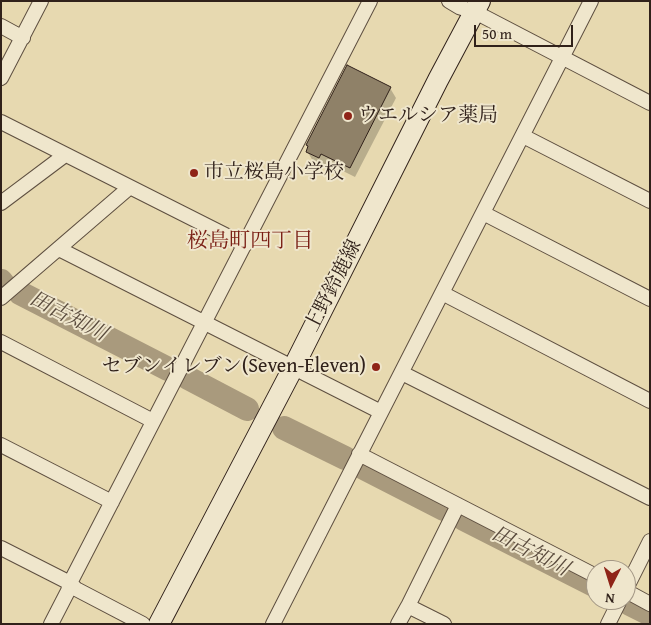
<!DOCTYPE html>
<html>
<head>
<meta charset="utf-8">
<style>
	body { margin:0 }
	#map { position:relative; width:651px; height:625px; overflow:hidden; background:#e7d9b0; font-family:"Gentium Book Plus",serif }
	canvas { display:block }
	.frame { position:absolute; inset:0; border:2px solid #30211a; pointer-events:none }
	.north { position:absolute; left:586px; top:560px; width:50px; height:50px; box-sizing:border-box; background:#efe6cc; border:1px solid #a39785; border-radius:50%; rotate:185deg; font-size:14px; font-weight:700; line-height:20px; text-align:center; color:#30211a }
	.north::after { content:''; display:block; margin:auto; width:18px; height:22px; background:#8f2418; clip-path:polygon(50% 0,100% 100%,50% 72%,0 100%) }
	.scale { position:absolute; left:474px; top:25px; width:99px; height:22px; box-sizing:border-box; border:2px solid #30211a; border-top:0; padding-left:6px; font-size:15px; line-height:18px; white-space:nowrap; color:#30211a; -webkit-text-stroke:4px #efe6cc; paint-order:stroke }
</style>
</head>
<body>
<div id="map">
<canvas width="651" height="625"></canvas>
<div class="frame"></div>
<div class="north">N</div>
<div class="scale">50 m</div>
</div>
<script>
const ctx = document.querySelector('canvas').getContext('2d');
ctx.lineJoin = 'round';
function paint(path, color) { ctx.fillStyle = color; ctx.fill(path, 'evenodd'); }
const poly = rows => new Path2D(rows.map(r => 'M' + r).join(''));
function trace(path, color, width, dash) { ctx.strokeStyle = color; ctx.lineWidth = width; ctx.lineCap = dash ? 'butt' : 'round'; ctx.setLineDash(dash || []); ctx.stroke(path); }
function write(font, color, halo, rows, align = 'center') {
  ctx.font = font + ' "Gentium Book Plus","Noto Serif JP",serif'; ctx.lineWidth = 4; ctx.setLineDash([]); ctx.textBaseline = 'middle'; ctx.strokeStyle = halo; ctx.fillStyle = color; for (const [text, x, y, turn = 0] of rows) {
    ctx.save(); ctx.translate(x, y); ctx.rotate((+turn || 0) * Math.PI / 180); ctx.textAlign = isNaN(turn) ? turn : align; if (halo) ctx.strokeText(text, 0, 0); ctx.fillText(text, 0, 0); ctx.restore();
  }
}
paint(poly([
	[390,88,396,98,355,177,327,163,325,167,313,161,307,151,309,148,307,145]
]), '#0003');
trace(poly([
	[1,281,4,285],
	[20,293,168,369],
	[188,378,247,409],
	[284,428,345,458],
	[364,468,444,509],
	[464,519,596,586],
	[630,604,650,614]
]), '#a99a7d', 24);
const building = poly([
	[347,65,391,87,350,168,321,154,319,158,306,152,308,146,306,145,347,65]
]);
paint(building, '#8f8168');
trace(building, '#30211a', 1);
const street = poly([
	[449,1,459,7,475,12,650,103],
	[1,26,23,38],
	[1,78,41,1],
	[1,122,245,245],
	[523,136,650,201],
	[1,203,65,155],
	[483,213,650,299],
	[59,249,381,412],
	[442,293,650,401],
	[1,298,130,187],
	[1,342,153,421],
	[402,373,650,498],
	[1,445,112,502],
	[359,454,596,576],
	[1,548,70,583,76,589,143,624],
	[626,589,650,541],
	[626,591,650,604],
	[408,606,458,505],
	[51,624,68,591,70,583,370,1],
	[273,624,591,1],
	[398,624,408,606,444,624],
	[608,624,620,600]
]);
const secondary = poly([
	[159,624,293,368,438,80,480,1]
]);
trace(street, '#5e4f40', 16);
trace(secondary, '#30211a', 22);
trace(street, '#efe6cc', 14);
trace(secondary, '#efe6cc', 20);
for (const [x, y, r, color] of [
	[348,116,5,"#8f2418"],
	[194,173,5,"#8f2418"],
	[376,367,5,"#8f2418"]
]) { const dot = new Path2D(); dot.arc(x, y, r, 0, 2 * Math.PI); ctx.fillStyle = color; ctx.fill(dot); trace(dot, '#efe6cc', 2); }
write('20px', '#30211a', '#efe6cc', [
	["ウエルシア薬局",358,116],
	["市立桜島小学校",204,173],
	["セブンイレブン(Seven-Eleven)",366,367,"right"]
], 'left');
write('20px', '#30211a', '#efe6cc', [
	["上野鈴鹿線",334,286,-63]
]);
write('21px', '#7a1f14', '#efe6cc', [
	["桜島町四丁目",250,242]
]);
write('italic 21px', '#5a4b3d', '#efe6cc', [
	["田古知川",68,317,27],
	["田古知川",530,552,27]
]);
</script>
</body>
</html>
